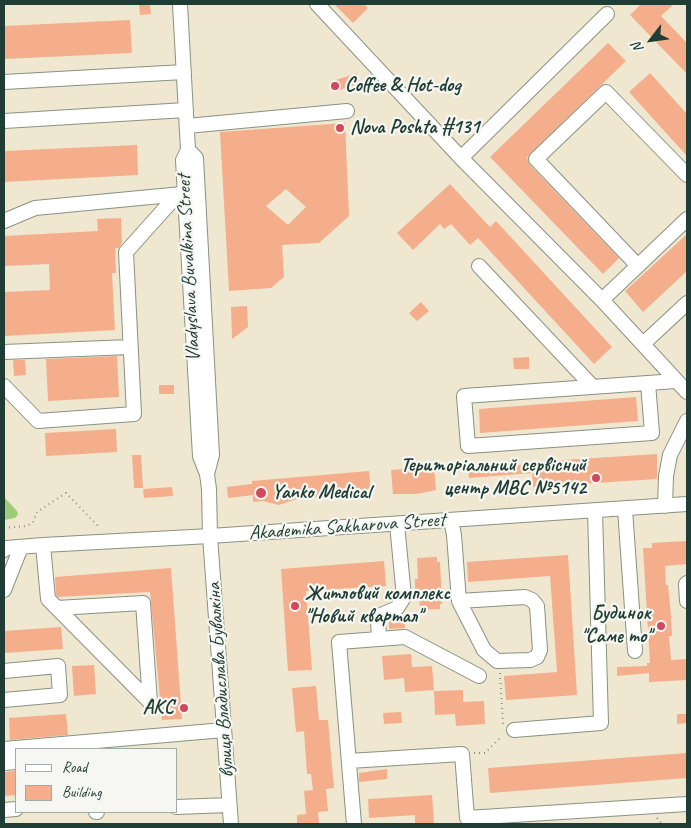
<!DOCTYPE html>
<html>
<head>
<meta charset="utf-8">
<style>
	body { margin:0 }
	#map { position:relative; width:691px; height:828px; overflow:hidden; background:#f0e7d1; font-family:Caveat,sans-serif }
	canvas { display:block }
	.frame { position:absolute; inset:0; border:5px solid #1f3d34; pointer-events:none }
	.legend { position:absolute; left:15px; top:748px; width:162px; height:65px; box-sizing:border-box; background:#f6f6f2; border:1px solid #a0aca6; margin:0; padding:6px 9px; list-style:none; font-size:15px; color:#1f3d34 }
	.legend li { display:flex; align-items:center; gap:10px; height:25px }
	.legend b { width:25px; border:1px solid #a0aca6 }
	.north { position:absolute; left:626px; top:15px; width:50px; height:50px; -webkit-text-stroke:4px #f6f6f2; paint-order:stroke; rotate:240deg; font-size:14px; font-weight:700; line-height:20px; text-align:center; color:#1f3d34 }
	.north::after { content:''; display:block; margin:auto; width:18px; height:22px; background:#1f3d34; clip-path:polygon(50% 0,100% 100%,50% 72%,0 100%) }
</style>
</head>
<body>
<div id="map">
<canvas width="691" height="828"></canvas>
<div class="frame"></div>
<ul class="legend">
<li><b style="height:6px;background:#fff"></b>Road</li>
<li><b style="height:14px;background:#f4ae8b"></b>Building</li>
</ul>
<div class="north">N</div>
</div>
<script>
const ctx = document.querySelector('canvas').getContext('2d');
ctx.lineJoin = 'round';
function paint(path, color) { ctx.fillStyle = color; ctx.fill(path, 'evenodd'); }
const poly = rows => new Path2D(rows.map(r => 'M' + r).join(''));
function trace(path, color, width, dash) { ctx.strokeStyle = color; ctx.lineWidth = width; ctx.lineCap = dash ? 'butt' : 'round'; ctx.setLineDash(dash || []); ctx.stroke(path); }
function write(font, color, halo, rows, align = 'center') {
  ctx.font = font + ' Caveat,sans-serif'; ctx.lineWidth = 4.5; ctx.setLineDash([]); ctx.textBaseline = 'middle'; ctx.strokeStyle = halo; ctx.fillStyle = color; for (const [text, x, y, turn = 0] of rows) {
    ctx.save(); ctx.translate(x, y); ctx.rotate((+turn || 0) * Math.PI / 180); ctx.textAlign = isNaN(turn) ? turn : align; if (halo) ctx.strokeText(text, 0, 0); ctx.fillText(text, 0, 0); ctx.restore();
  }
}
paint(poly([
	[4,497,17,511,18,514,15,518,4,520]
]), '#a0cc7a');
paint(poly([
	[139,4,150,4,151,14,140,15],
	[334,4,364,4,368,8,353,23],
	[641,4,674,4,661,16,687,43,687,74,630,15],
	[130,20,132,53,4,59,4,26],
	[608,43,626,61,527,157,530,165,619,258,603,274,490,157],
	[357,73,360,83,334,92,330,82],
	[650,73,687,114,687,156,629,92],
	[345,123,349,216,319,243,282,245,284,277,271,288,229,291,220,132],
	[286,189,306,207,288,225,266,206],
	[137,145,138,175,4,182,4,151],
	[450,184,490,227,496,221,612,347,594,364,478,238,470,245,451,224,444,229,440,224,413,250,397,233],
	[121,218,122,243,119,248,115,248,116,273,112,273,115,330,4,336,4,292,50,290,49,264,4,266,4,236,98,231,97,219],
	[687,234,687,271,643,312,625,291],
	[421,302,429,311,417,321,409,313],
	[247,306,248,327,232,339,231,307],
	[117,356,119,397,48,401,46,359],
	[529,357,529,369,514,369,513,358],
	[13,360,25,360,26,375,14,376],
	[159,385,174,385,174,394,159,394],
	[636,397,638,421,480,433,479,409],
	[116,429,117,452,46,456,45,433],
	[657,454,657,479,533,487,532,473,469,478,468,469,531,464,531,462],
	[132,455,141,455,143,488,134,488],
	[434,467,436,490,416,494,393,494,391,470],
	[369,471,371,493,363,494,345,500,329,496,297,499,279,505,263,501,253,502,253,495,228,498,227,487,252,484,252,481],
	[172,487,173,496,144,498,143,489],
	[687,541,687,564,665,566,666,585,668,585,671,616,672,636,669,636,671,660,687,659,687,680,649,682,649,673,617,676,617,667,647,666,647,663,650,663,643,548,652,548,652,543],
	[568,555,577,695,506,700,504,676,557,672,550,576,468,582,467,562],
	[437,557,437,562,440,562,442,604,440,604,440,609,420,610,419,590,415,590,415,579,418,579,417,558],
	[384,561,386,586,306,591,312,670,288,671,281,569],
	[171,568,182,719,162,720,150,592,58,597,56,595,55,577],
	[390,620,405,620,405,628,389,629,389,621],
	[61,627,63,649,5,653,4,631],
	[411,654,412,667,432,666,434,690,405,692,404,678,384,680,382,656],
	[94,665,96,694,74,696,72,666],
	[316,686,319,720,328,720,334,788,326,789,328,811,318,812,319,824,297,824,297,815,306,814,304,791,313,790,311,774,307,774,304,731,296,732,292,688],
	[463,690,463,702,484,701,485,724,456,726,455,714,435,715,434,691],
	[401,712,402,723,384,724,383,713],
	[66,714,68,735,10,740,9,718],
	[677,714,687,714,687,723,677,724],
	[687,753,687,778,490,793,488,768],
	[387,769,387,779,359,782,359,773],
	[16,771,16,795,4,796,4,772],
	[432,795,434,824,415,824,415,815,369,818,368,799]
]), '#f4ae8b');
const minor = poly([
	[180,4,188,150],
	[317,4,461,158,602,300,687,392],
	[4,82,184,72],
	[4,121,186,110],
	[187,126,347,111],
	[188,150,183,160,200,456,207,474,209,489,210,536,231,824],
	[188,150,196,158,212,455,207,474],
	[461,158,607,14],
	[4,221,35,208,182,194],
	[479,266,593,387],
	[638,266,536,159,606,92,687,175],
	[602,300,687,219],
	[643,344,687,303],
	[4,352,130,347],
	[648,383,652,433,468,446,464,396,676,381],
	[4,386,38,421,134,414,126,252,178,194],
	[665,506,666,476,670,455,687,421],
	[625,509,635,651],
	[451,520,454,535,459,601,484,650,497,661,530,660,537,657,540,650,537,606,532,600,525,597,459,601],
	[43,545,48,599,150,702],
	[4,550,6,548,43,545,210,536,687,504],
	[687,583,686,584,687,601],
	[4,590,21,547],
	[57,608,143,603,150,702],
	[379,639,378,620,379,616,397,608,404,597,397,524],
	[4,671,58,666,60,695,4,700],
	[514,730,601,723,595,511],
	[4,749,224,730],
	[349,761,462,754,467,818,687,804],
	[4,763,16,762],
	[176,807,229,805],
	[4,810,16,809],
	[96,812,97,812],
	[354,824,339,642,405,637,479,676]
]);
trace(minor, '#889282', 16);
trace(poly([
	[4,528,27,526,33,522,37,512,66,493,99,527],
	[500,673,503,724],
	[474,753,485,753,502,736],
	[657,818,662,824]
]), '#889282', 2, [1, 4]);
trace(minor, '#fff', 14);
for (const [x, y, r, color] of [
	[335,86,5,"#d1495b"],
	[340,128,5,"#d1495b"],
	[596,478,5,"#d1495b"],
	[261,493,6,"#d1495b"],
	[295,606,5,"#d1495b"],
	[661,626,5,"#d1495b"],
	[184,708,5,"#d1495b"]
]) { const dot = new Path2D(); dot.arc(x, y, r, 0, 2 * Math.PI); ctx.fillStyle = color; ctx.fill(dot); trace(dot, '#f6f6f2', 2); }
write('bold 20px', '#1f3d34', '#f6f6f2', [
	["Coffee & Hot-dog",345,86],
	["Nova Poshta #131",350,128],
	["Територіальний сервісний",586,466,"right"],
	["центр МВС №5142",586,489,"right"],
	["Yanko Medical",272,493],
	["Житловий комплекс",305,594],
	["\"Новий квартал\"",305,617],
	["Будинок",651,614,"right"],
	["\"Саме то\"",651,637,"right"],
	["АКС",174,708,"right"]
], 'left');
write('20px', '#1f3d34', '#f6f6f2', [
	["Vladyslava Buvalkina Street",189,268,-93],
	["Akademika Sakharova Street",347,527,-4],
	["вулиця Владислава Бувалкіна",221,680,-94]
]);
</script>
</body>
</html>
